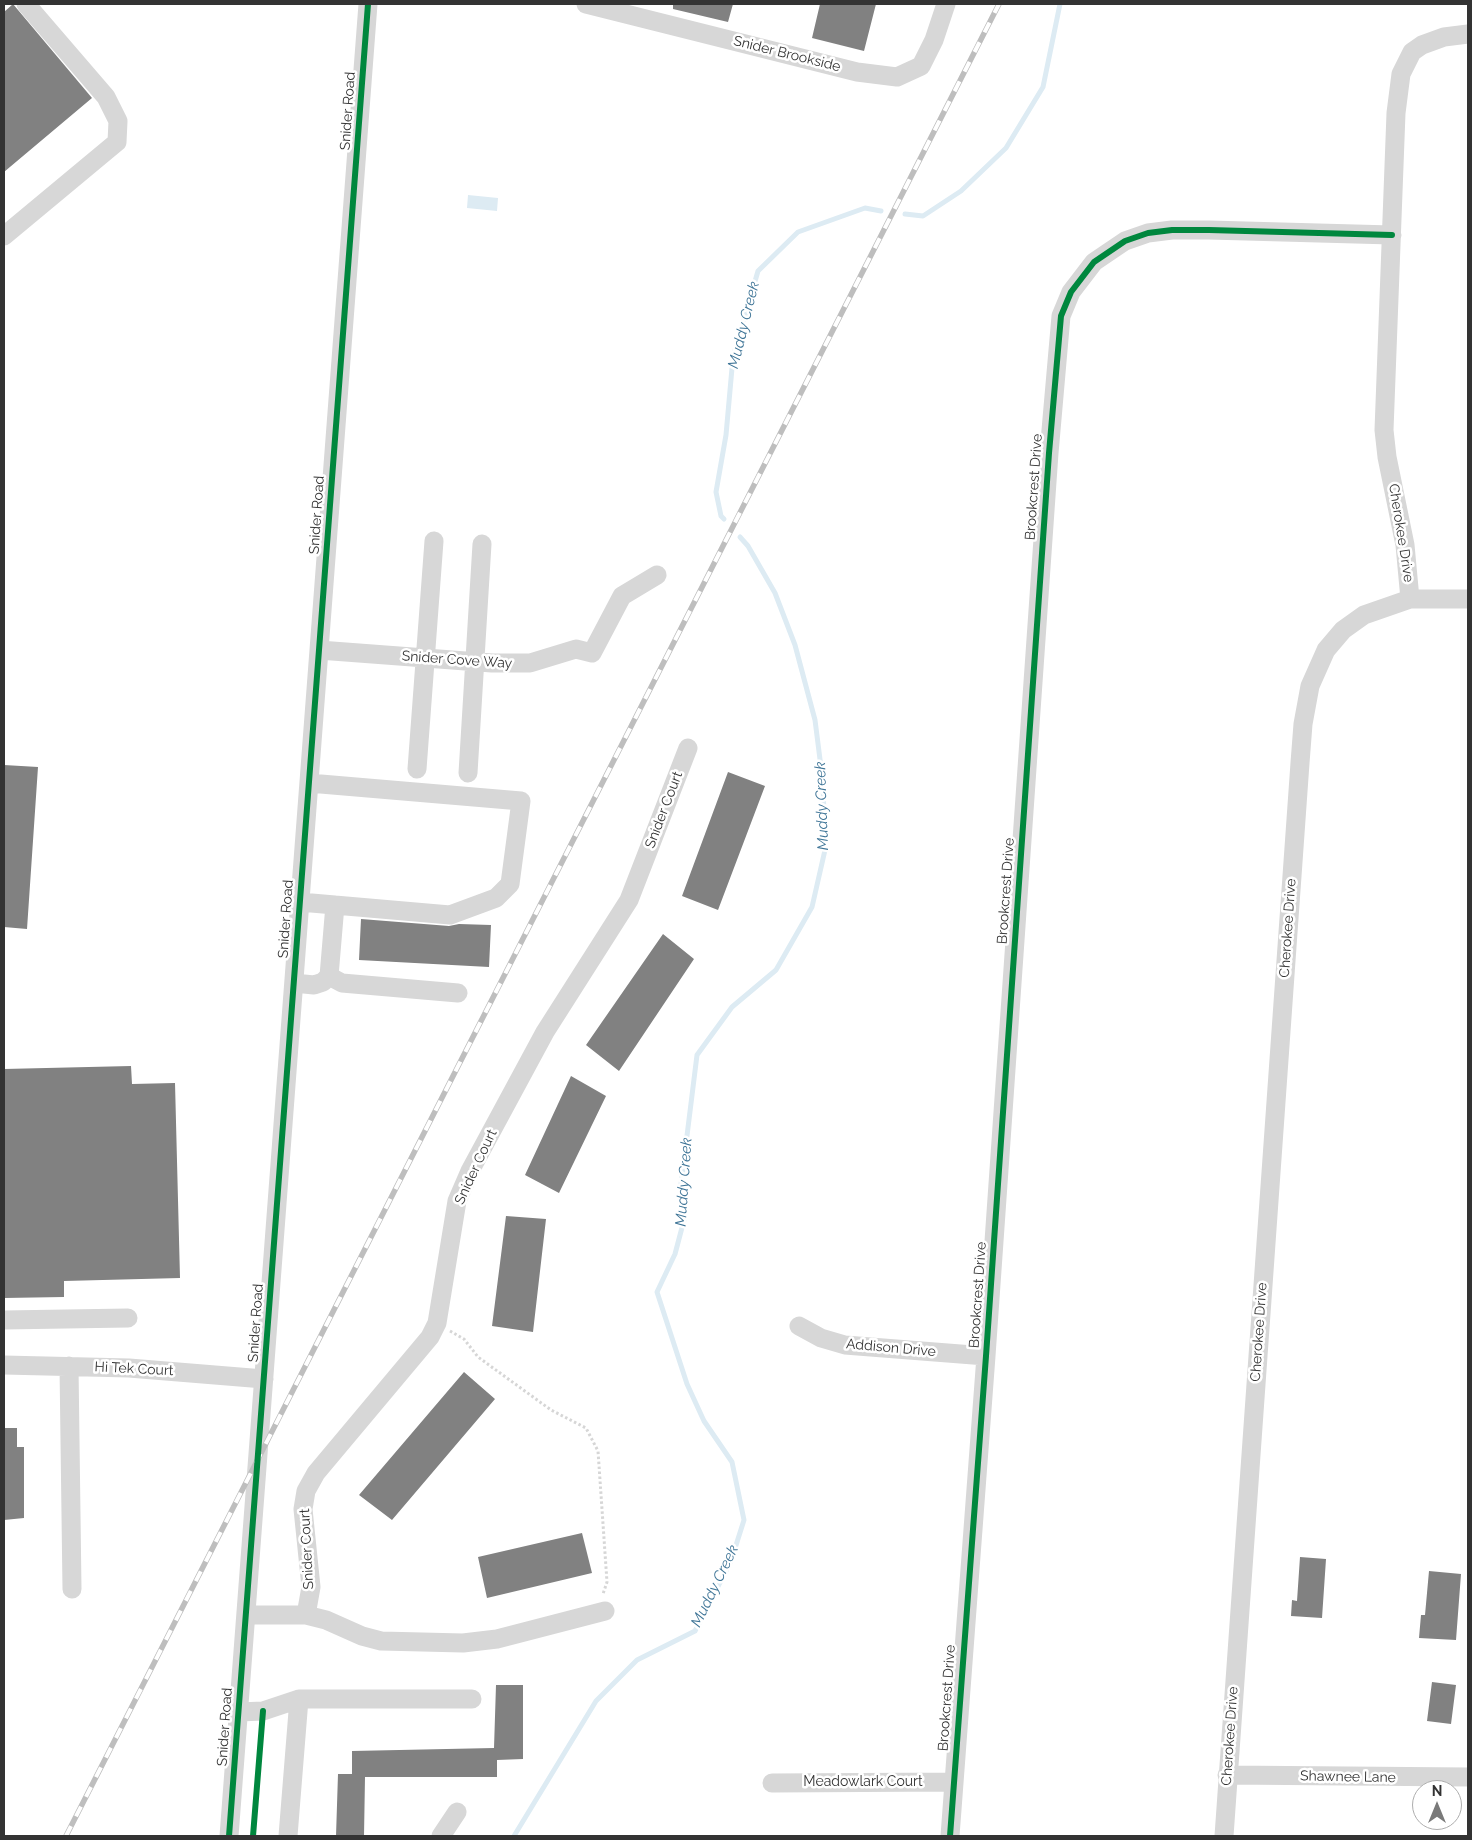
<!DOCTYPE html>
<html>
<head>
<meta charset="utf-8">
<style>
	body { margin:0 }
	#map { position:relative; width:1472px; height:1840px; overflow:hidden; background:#fff; font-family:Raleway,sans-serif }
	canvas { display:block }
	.frame { position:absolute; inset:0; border:5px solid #333; pointer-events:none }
	.north { position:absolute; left:1412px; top:1780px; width:50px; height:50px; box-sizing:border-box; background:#fff; border:1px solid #adadad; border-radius:50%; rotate:0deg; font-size:14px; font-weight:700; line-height:20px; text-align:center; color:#333 }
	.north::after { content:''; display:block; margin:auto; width:18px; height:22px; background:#7a7a7a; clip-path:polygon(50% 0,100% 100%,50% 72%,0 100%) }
</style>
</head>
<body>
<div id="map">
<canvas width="1472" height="1840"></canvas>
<div class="frame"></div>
<div class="north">N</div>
</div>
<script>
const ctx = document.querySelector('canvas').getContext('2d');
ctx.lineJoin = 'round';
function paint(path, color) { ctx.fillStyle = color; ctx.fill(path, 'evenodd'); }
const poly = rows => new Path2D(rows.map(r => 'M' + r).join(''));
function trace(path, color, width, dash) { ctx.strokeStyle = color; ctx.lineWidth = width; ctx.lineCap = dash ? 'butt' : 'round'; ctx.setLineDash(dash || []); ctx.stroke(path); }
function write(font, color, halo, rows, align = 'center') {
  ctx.font = font + ' Raleway,sans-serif'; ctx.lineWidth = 5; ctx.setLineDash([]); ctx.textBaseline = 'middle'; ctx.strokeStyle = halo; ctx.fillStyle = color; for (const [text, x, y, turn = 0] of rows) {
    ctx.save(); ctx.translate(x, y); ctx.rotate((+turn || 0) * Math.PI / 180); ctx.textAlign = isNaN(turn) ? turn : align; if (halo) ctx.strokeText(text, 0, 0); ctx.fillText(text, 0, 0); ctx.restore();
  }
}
paint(poly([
	[468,195,498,198,497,211,467,208]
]), '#ddebf3');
trace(poly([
	[905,214,923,216,961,191,1006,148,1043,87,1060,4],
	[724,519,721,516,716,492,726,435,733,357,758,271,798,232,865,208,881,211],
	[514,1836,596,1701,637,1660,695,1631,731,1561,744,1520,732,1462,704,1421,687,1384,657,1292,675,1254,684,1220,681,1184,697,1055,732,1007,776,970,812,907,825,850,823,783,815,720,795,645,775,593,748,546,740,537]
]), '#ddebf3', 5);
paint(poly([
	[13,4,92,98,4,172,4,12],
	[673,4,733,4,728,22,673,9],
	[820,4,876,4,864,51,812,38],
	[4,765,38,767,27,929,4,927],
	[728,772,765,786,718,910,682,896],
	[361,919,449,926,459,924,491,925,489,967,359,960],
	[663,934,694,959,619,1071,586,1045],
	[131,1066,132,1084,175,1083,180,1278,64,1281,64,1297,4,1298,4,1069],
	[571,1076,606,1096,559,1193,525,1175],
	[506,1216,546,1219,533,1332,492,1326],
	[464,1372,495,1399,392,1520,359,1495],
	[4,1428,17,1428,17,1447,24,1447,24,1518,4,1520],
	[582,1533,592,1573,487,1598,478,1557],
	[1300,1557,1326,1559,1322,1618,1291,1616,1292,1600,1297,1601],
	[1429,1571,1461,1574,1456,1640,1419,1638,1421,1615,1425,1615],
	[1432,1682,1456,1685,1451,1724,1427,1721],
	[496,1685,523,1685,523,1759,497,1760,497,1777,365,1777,364,1836,336,1836,338,1774,352,1774,352,1751,494,1748]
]), '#818181');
trace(poly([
	[450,1331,464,1339,478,1357,551,1410,586,1428,598,1451,607,1582,603,1594]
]), '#d6d6d6', 3, [2.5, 2.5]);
trace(poly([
	[586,4,857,72,897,77,921,66,934,40,946,4],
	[4,236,117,142,118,121,106,97,26,4],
	[1410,599,1405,545,1387,457,1384,430,1396,113,1401,74,1412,52,1422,45,1444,37,1468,34],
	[319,650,492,663,530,663,576,649,592,653,622,596,657,575],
	[417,769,434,541],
	[468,773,482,544],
	[300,902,450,915,496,898,510,884,521,801,309,783],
	[329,976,342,983,458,993],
	[294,983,314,985,323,982,329,976,335,905],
	[4,1320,128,1318],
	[799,1326,821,1338,845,1345,986,1356],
	[4,1365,129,1368,264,1379],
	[69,1366,72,1589],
	[246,1615,306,1615,326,1620,362,1636,381,1641,463,1643,497,1639,605,1611],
	[306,1615,311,1587,303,1509,306,1491,316,1473,430,1337,437,1323,457,1201,470,1171,545,1032,629,900,688,748],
	[239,1712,263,1711,299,1699,472,1699],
	[1227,1775,1468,1777],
	[772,1783,953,1782],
	[229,1836,368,4],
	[288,1836,299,1699],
	[441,1836,457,1812],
	[950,1836,986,1356,1049,453,1061,316,1071,292,1094,262,1125,241,1148,233,1172,230,1209,230,1392,235],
	[1224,1836,1300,763,1303,724,1310,686,1326,650,1343,630,1364,615,1410,599,1468,599]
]), '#d7d7d7', 19);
const rail = poly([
	[66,1836,999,4]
]);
trace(rail, '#bebebe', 5.5);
trace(rail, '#fff', 4, [11]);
trace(poly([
	[229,1836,368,4],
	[253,1836,263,1711],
	[950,1836,986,1356,1049,453,1061,316,1071,292,1094,262,1125,241,1148,233,1172,230,1209,230,1392,235]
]), '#00873e', 6);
write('14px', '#333', '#fff', [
	["Snider Brookside",787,54,14],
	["Snider Road",348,111,-86],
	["Brookcrest Drive",1034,487,-86],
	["Snider Road",317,515,-86],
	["Cherokee Drive",1401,533,81],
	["Snider Cove Way",457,660,4],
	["Snider Court",664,810,-69],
	["Brookcrest Drive",1006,891,-86],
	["Snider Road",286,919,-86],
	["Cherokee Drive",1288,928,-86],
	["Snider Court",476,1167,-65],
	["Brookcrest Drive",978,1295,-86],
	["Snider Road",256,1323,-86],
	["Cherokee Drive",1259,1332,-86],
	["Addison Drive",891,1348,5],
	["Hi Tek Court",134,1369,3],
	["Snider Court",307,1549,-93],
	["Brookcrest Drive",947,1698,-86],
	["Snider Road",225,1727,-86],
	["Cherokee Drive",1230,1736,-86],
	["Shawnee Lane",1348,1777,1],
	["Meadowlark Court",863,1782]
]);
write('italic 15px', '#3f7597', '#fff', [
	["Muddy Creek",744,325,-76],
	["Muddy Creek",822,806,-92],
	["Muddy Creek",684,1182,-86],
	["Muddy Creek",715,1586,-64]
]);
</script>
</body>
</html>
